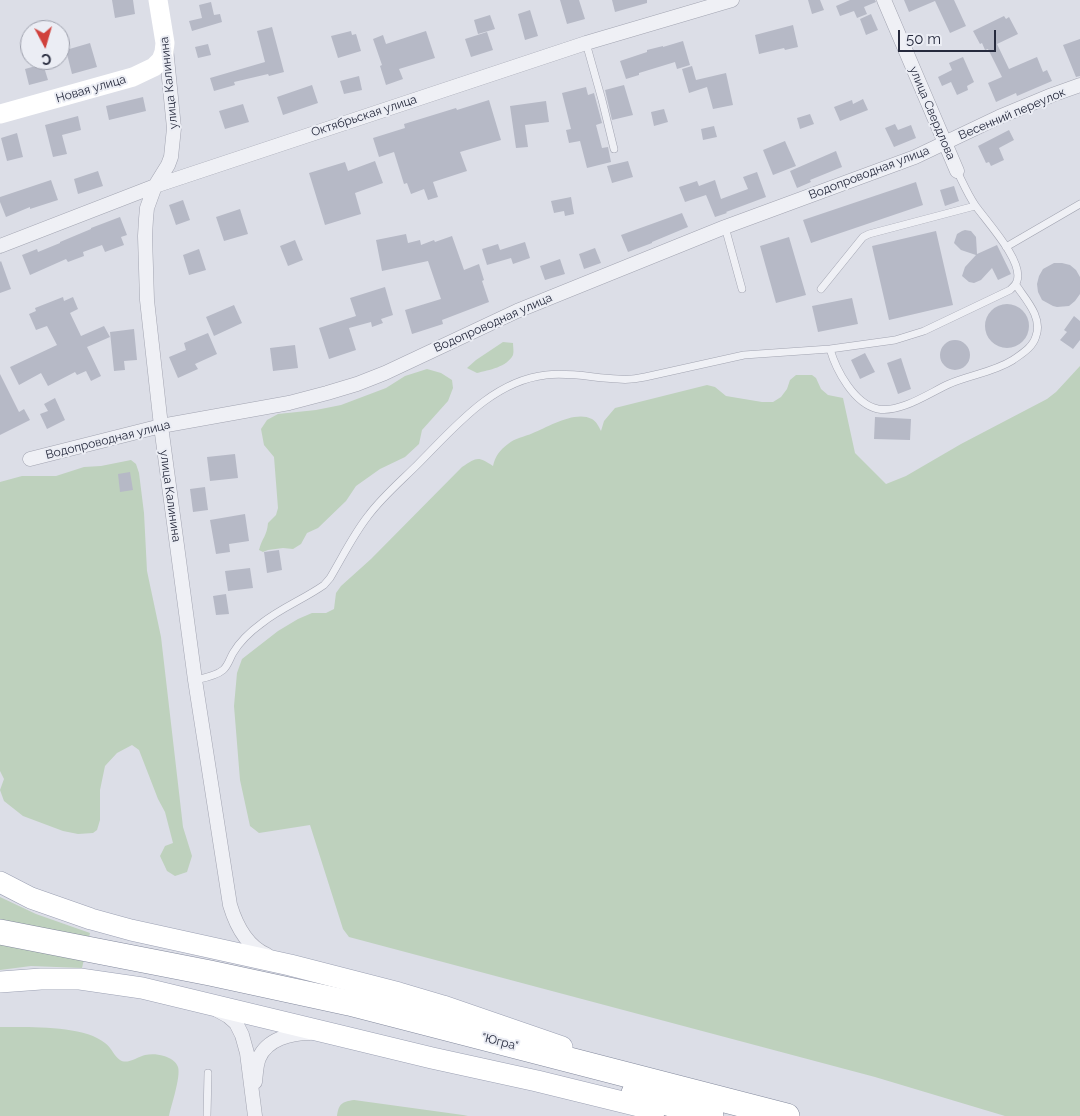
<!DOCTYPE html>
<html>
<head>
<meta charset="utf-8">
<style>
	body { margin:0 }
	#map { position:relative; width:1080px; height:1116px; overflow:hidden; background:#dcdee7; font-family:Raleway,sans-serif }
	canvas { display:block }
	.north { position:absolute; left:20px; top:20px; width:50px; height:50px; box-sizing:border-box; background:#ebedf4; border:1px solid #9c9fab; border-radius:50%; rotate:174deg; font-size:14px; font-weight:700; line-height:20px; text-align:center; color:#262a3d }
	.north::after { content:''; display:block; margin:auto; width:18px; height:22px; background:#d0413c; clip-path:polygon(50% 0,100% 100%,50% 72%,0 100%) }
	.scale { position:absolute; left:898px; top:30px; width:98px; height:22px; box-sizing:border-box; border:2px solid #262a3d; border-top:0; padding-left:6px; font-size:15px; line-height:18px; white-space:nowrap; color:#262a3d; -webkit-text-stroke:4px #ebedf4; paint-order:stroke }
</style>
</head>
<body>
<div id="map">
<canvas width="1080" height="1116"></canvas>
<div class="north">С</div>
<div class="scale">50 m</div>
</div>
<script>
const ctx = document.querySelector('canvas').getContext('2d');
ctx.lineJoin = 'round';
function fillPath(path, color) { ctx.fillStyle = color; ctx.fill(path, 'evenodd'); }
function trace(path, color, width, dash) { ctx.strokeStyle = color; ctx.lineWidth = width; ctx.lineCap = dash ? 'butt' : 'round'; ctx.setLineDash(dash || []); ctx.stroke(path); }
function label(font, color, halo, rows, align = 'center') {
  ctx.font = font + ' Raleway,sans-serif'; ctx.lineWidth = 4; ctx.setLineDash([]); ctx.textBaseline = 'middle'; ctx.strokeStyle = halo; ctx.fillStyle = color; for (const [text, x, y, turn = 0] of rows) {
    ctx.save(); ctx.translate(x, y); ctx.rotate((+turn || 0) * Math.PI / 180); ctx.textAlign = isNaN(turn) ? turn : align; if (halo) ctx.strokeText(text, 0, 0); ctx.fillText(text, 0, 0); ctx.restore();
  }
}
const green = new Path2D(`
	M503,342L513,343C513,347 514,351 513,355C507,367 489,370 477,373L467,368L476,360Z
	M1080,366V1116H1005L875,1077L349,937L343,929L310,825L259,833L250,826L240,780L234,706L237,673L242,659L278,631L298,619L312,613H326L334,609L336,593L341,586L371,559L462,467C477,457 478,456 493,466C495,456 500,450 508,444C515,438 524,437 533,433C548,427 575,410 592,419C596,421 599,427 601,431L604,421L615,408L707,385L715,387L726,396L762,402H773L781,397L787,389L790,380L796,375H812L816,378L821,389L828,395L843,398L855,453L886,484L906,476L961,444L1047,399L1056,392Z
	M427,369L441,373L452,380L453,388L448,401L422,430L419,444L405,457L380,469L356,486L346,501L318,528L307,533L301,544L293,549L283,548L268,550L263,552L259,550C262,538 267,536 268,523L276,515L278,508L274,457L264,445L261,429L267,420L278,414L316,410L341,405L386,388L405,376Z
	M131,460L136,464L139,473L144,513L147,571L161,637L183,827L192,856L187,872L175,876L167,871L160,856L165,846L173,843L165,812L158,799L139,750L132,745L117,753L105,766L100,790V820L97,830L93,833L78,834L63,831L23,816L4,801L0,790L4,779L0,771V482L22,476H56L84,467L101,466Z
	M0,897L36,914L90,933L82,968L31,966L0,970Z
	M0,1027C27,1027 84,1025 105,1043C111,1047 114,1056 120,1060C127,1065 137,1057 145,1055C151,1054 157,1054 164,1056C170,1058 176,1061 178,1067C181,1077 171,1106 169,1116H0Z
	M354,1100L463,1115L468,1116H337C339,1103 342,1102 354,1100Z`);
const building = new Path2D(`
	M112,0H133L135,14L115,18Z
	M560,0H579L585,19L567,24Z
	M612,0H647V3L615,12Z
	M808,0H820L824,10L812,14Z
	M850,0H875L876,2L864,7L867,14L857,18L854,11L840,16L836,6Z
	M904,0H954L966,26L950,33L935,1L909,12Z
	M211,2L214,15L220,14L222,22L192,31L189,21L202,18L199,5Z
	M530,10L538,36L525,40L518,14Z
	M871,14L878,30L866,35L860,19Z
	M490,15L495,29L478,34L474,20Z
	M1004,16L1006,19L1009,17L1018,34L997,44L1009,69L1037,57L1043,72L1047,70L1052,81L1017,96L1016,93L996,102L988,83L1002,77L988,49L985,50L982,43L980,44L973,31Z
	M793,25L798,47L785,50L784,48L759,54L755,35Z
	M272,27L284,72L269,76L268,74L234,82L235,85L214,91L210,78L265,62L257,31Z
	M351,31L352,35L356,34L361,51L338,58L331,36Z
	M426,31L435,58L399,69L403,79L386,85L380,66L382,65L373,39L383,35L386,44Z
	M487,32L493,50L471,57L465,39Z
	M1080,39V76L1076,77L1063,45Z
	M683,41L690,65L677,69L675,62L639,73V75L626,79L620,61L647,52V50L663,46V47Z
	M90,43L97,67L72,74L66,50Z
	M208,44L211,55L198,58L195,47Z
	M963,57L974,82L967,86L968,90L957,95L951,82L942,86L938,77L952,70L949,63Z
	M43,64L48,80L29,85L25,69Z
	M692,66L696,80L726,73L733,105L713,109L707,87L689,93L682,69Z
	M359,76L362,90L344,94L340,81Z
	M312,85L318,103L283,115L277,97Z
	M624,85L633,115L612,120L605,90Z
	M586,87L588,95L594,93L602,123L596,125L602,148L608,147L611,162L587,168L580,141L569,143L566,130L571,129L562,93Z
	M143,97L146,111L109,120L106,106Z
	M863,99L868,110L840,121L834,107L852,100L853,104Z
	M489,100L501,140L460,152L467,171L433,182L438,197L428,200L424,189L411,194L407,183L404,184L394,152L379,157L373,138L405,128L404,124L456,108L457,110Z
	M546,101L549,122L525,125L528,147L516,148L510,106Z
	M243,104L249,122L225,129L219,111Z
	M664,109L668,122L654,126L651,112Z
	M810,114L814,124L800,129L797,118Z
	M78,116L81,130L62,135L67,154L53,157L45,125Z
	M895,124L898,130L911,125L916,138L894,147L885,128Z
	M714,126L717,137L703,140L701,129Z
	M1009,130L1014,140L999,148L1004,160L991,166L989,162L986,163L978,146Z
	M17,133L23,157L7,161L1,138Z
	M785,141L796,166L773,175L763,150Z
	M836,151L842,167L810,180L811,182L797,188L790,171Z
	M375,161L383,183L355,193L361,214L325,225L309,173L345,162L348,171Z
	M628,161L633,177L612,183L607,166Z
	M98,171L103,186L78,194L74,179Z
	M757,172L766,197L726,212L727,213L715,217L706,195L685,202L679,187L697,181L699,186L715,180L721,199L748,189L743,177Z
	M51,180L58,200L30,209V207L6,217L0,202V197Z
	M916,182L923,205L811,243L803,220Z
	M954,186L959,201L945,206L940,190Z
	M571,197L574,214L565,216L564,211L554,213L551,201Z
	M183,200L190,220L176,225L169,205Z
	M240,209L248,234L224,241L216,217Z
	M682,213L688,227L652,242V243L628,252L621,235Z
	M120,217L127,235L121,237L124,245L105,252L102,245L83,252L84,256L68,262L66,259L30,275L22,255L37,249L38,252L60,243V242L91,229V228Z
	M965,230L971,231L976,237L977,254L997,245L1011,274L998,280L992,268L981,280L974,283L969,282L962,276L965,267L976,255L961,250L954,243L957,234L962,231Z
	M936,231L953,305L889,320L872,246Z
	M406,234L408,243L420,240L421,245L434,240L435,242L452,236L464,270L479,264L484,280L482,281L489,302L442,320L443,324L412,334L405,310L441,299L428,261L382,271L376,240Z
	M789,237L806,295L776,303L760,246Z
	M295,240L303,260L288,266L280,246Z
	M525,242L530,258L513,264L511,258L487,265L482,249L498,244L500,250Z
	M595,248L601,263L584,269L579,254Z
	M199,249L206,270L189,275L183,255Z
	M560,259L565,274L545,280L540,266Z
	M1,261L11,289L0,293V262Z
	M1054,263H1062L1070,265L1076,270L1080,277V294L1075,301L1069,306L1057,307L1053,306L1042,300L1038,292L1037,284L1039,276L1043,269Z
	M385,287L393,315L381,319L383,323L372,327L371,322L349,328L356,350L329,359L319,328L356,316L350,298Z
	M63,297L64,301L73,297L78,309L70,313L81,336L104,326L110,337L87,347L101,376L91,381L86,371L77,375L75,372L48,386L41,373L19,385L10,367L57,345L47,326L36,330L29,314L36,311L35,308Z
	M852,298L858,324L818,332L812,306Z
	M985 326a22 22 0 1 1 44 0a22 22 0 1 1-44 0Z
	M234,305L242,323L214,336L206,317Z
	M1074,316L1080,321V340L1073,349L1060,340L1067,332L1064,330Z
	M134,329L137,360L124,361L125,370L114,371L110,332Z
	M208,333L217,354L195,364L198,369L178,378L169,357L186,350L184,343Z
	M940 355a15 15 0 1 1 30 0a15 15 0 1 1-30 0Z
	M295,345L298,368L273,371L270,348Z
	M865,353L875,372L860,379L851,360Z
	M901,358L911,389L898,394L887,363Z
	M0,374L19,412L24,409L30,420L0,435Z
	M55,398L65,420L47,429L40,414L48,411L44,404Z
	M875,417L911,419L910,440L874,439Z
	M235,454L238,478L210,481L207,457Z
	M130,472L133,490L120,492L118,474Z
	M205,487L208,510L193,512L190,489Z
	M245,514L249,541L229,544L230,552L216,554L210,520Z
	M279,550L282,570L267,573L264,552Z
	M250,568L253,588L228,591L225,571Z
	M226,594L229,614L216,615L213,596Z`);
const lane = new Path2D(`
	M586,43L602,100L614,149
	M725,227L742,289
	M1006,247L1080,204
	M821,289L863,237L869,234L975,206
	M830,349C836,370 854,404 878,409C901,413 929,393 949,384C970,375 994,372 1013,360C1023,353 1033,347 1036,336C1043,317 1025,299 1016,285
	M195,680C204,678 216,676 223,670C228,666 230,658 233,653C240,641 251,631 262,623C281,608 304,599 324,585L330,578C342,558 353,535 368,516C382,497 401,481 418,464C454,428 492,381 546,375C570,372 594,378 618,379C627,380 636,379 645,377L744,355L830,349L895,340L924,331L1010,290C1013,287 1016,285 1017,281C1024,261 986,221 975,205C968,195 963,183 957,171
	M207,1116L208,1073`);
const street = new Path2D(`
	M884,0L957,171
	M166,48L174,128L171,157L168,165L155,186L147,208L146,219L145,236L147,300L161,426L195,680L230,905C236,925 246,946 267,955
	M0,246L155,186L586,43L732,0
	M30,459L161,426L289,403L327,393L357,384L385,373L517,311L725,227L915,157L999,117L1052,95L1080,85
	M217,1010L228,1016L236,1023L242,1035L247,1053L255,1116
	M255,1082C256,1074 256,1065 259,1058C267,1039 291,1033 310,1033`);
const secondary = new Path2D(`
	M0,114L133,77L154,67L161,60L164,52L165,43L158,0`);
const primary = new Path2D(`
	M0,882L31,898L91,919L131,930L290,965L399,993L443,1006L562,1047
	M0,982L41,979H80L142,988L337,1035L432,1058L537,1081L655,1110`);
const highway = new Path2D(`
	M0,932L210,973L349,1003L787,1116
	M634,1093L711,1116`);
const streetNames = [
	["улица Калинина",169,83,-96],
	["Новая улица",91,89,-16],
	["улица Свердлова",932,113,67],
	["Весенний переулок",1012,114,-23],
	["Октябрьская улица",364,116,-18],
	["Водопроводная улица",869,173,-21],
	["Водопроводная улица",493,323,-24],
	["Водопроводная улица",108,440,-14],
	["улица Калинина",170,496,82],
	["\"Югра\"",500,1042,14]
];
fillPath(green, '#bed1bd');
fillPath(building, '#b6b9c6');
trace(lane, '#a2a4b1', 8);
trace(street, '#a2a4b1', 15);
trace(primary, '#9ba0b3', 22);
trace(highway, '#83899d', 26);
trace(lane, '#eff0f5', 7);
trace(street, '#eff0f5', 14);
trace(secondary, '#fff', 19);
trace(primary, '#fff', 21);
trace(highway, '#fff', 25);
label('12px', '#262a3d', '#ebedf4', streetNames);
</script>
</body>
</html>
